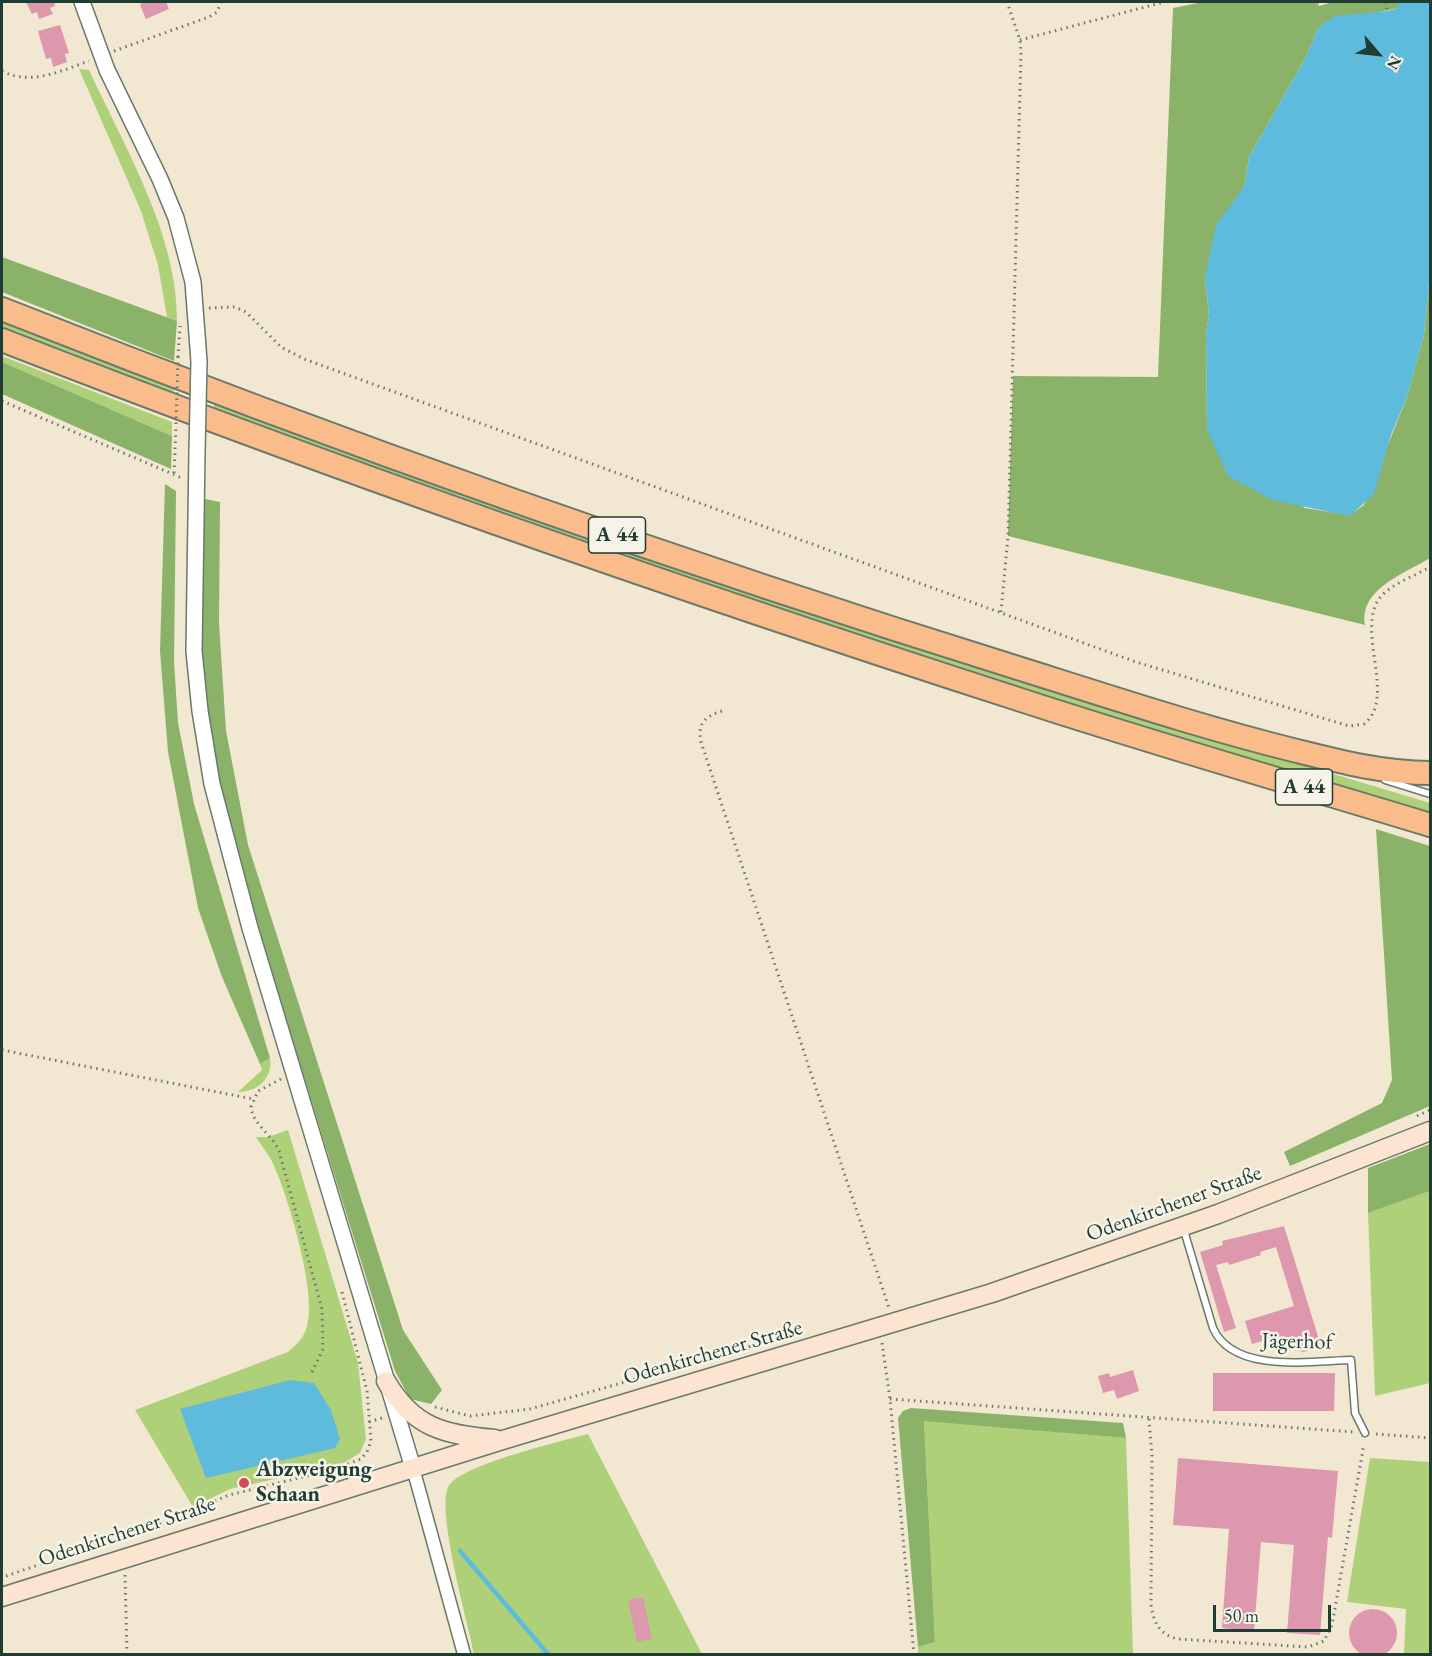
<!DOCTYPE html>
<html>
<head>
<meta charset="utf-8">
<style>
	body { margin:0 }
	#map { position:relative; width:1432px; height:1656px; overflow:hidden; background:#f2e8d1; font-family:"EB Garamond",serif }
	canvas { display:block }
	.frame { position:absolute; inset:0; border:3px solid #1f3d34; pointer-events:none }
	.north { position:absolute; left:1348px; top:24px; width:60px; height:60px; -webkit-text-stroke:4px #f7f3e8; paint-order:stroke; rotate:118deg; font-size:16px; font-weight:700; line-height:24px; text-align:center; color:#1f3d34 }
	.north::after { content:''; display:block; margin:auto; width:21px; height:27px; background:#1f3d34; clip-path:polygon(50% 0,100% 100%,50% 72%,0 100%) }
	.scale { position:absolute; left:1213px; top:1605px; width:118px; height:27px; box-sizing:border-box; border:3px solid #1f3d34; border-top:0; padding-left:8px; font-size:18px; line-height:21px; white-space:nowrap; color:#1f3d34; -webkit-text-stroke:4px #f7f3e8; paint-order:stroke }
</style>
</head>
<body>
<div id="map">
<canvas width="1432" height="1656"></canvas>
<div class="frame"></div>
<div class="north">N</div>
<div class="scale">50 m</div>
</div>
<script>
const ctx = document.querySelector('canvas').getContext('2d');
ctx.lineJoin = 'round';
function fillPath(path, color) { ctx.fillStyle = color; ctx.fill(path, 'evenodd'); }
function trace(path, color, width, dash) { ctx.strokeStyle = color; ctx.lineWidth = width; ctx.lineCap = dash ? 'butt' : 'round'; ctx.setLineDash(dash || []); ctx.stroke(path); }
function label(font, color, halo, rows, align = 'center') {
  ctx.font = font + ' "EB Garamond",serif'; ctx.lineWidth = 5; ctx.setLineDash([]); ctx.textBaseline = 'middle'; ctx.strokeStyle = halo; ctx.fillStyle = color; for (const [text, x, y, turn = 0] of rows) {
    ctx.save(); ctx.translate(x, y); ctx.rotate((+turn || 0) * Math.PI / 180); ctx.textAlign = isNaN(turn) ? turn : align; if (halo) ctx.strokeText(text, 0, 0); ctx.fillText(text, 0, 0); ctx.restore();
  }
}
const green = new Path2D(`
	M79,69L89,70C124,146 178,235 177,321L167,317L158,265L141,211Z
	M2,320L174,386V396L2,329Z
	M2,356L172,422V436L2,362Z
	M214,400L1157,721L1430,803V813L1155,732L736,597L214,411Z
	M270,1058C273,1078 258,1092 238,1092L262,1070L260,1064Z
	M288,1130L358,1363L366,1439L360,1453L342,1464L230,1489L193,1507L135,1410L288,1352C297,1344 304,1338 307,1326C317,1294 289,1200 275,1168C271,1157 262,1147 256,1137H268Z
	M1430,1191V1383L1375,1396L1368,1213Z
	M924,1420L1126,1438L1133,1654H1139H918V1647L935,1642Z
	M588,1434L702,1654H474C469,1626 433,1502 450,1484C469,1463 558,1442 588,1434Z
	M1370,1458L1430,1462V1654H1404L1406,1609L1347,1602Z`);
const forest = new Path2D(`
	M1203,2H1318L1319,6L1333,2H1407L1400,8L1362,15L1334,17L1318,28L1306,57L1249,157L1245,185L1235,200L1205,277L1209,316L1206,333L1207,430L1305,508L1350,515L1364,505L1407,397L1424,335L1430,272V558C1404,574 1359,589 1365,625L1008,536L1013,376L1158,377L1173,8Z
	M2,257L177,321L174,361L2,292Z
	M2,362L172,436L171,469L2,394Z
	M165,484L176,491L174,662L178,723L194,804L270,1058L260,1064L222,977L198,908L168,752L160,651Z
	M205,499L220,502L219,623L226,731L248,845L403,1330L442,1390L431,1404L410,1399L395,1371L244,883C225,804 202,717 200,636C199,591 204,545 205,499Z
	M1376,829L1430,846V1106L1290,1166L1284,1152L1382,1103L1392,1080Z
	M1430,1144V1191L1368,1213V1168Z
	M911,1408L1123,1423L1126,1438L924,1421L935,1642L918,1647L898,1418L903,1411Z`);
const water = new Path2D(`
	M1407,2H1430V272L1424,335L1407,397L1391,435L1374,494L1350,516L1272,500L1228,476L1207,430L1206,333L1209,316L1205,277L1216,225L1245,185L1249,157L1306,57L1318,28L1334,16L1387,11L1400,8Z
	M290,1380L314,1383L331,1410L340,1439L335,1448L206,1478L180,1409Z`);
const stream = new Path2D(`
	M1400,8L1401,2
	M460,1551L548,1654`);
const building = new Path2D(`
	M26,2H54L55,6L50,8L53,14L39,19L37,12L32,14Z
	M143,2H166L169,9L146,19L140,5Z
	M60,25L69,53L65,54L67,62L53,67L51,58L46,59L38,31Z
	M1284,1226L1321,1346L1304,1352L1278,1347L1276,1337L1252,1344L1245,1321L1294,1306L1276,1247L1260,1252L1261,1255L1229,1265L1228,1262L1216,1265L1236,1328L1224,1332L1200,1252L1223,1245L1222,1241Z
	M1133,1370L1139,1391L1117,1399L1114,1390L1103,1393L1098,1376L1109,1373L1110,1377Z
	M1213,1373H1335L1334,1411H1213Z
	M1178,1458L1338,1471L1332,1538L1328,1537L1320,1635L1287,1633L1294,1545L1261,1542L1254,1631L1222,1628L1229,1529L1173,1525Z
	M643,1597L652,1639L637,1642L628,1600Z
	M1349 1633a24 24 0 1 1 48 0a24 24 0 1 1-48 0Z`);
const path = new Path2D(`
	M1386,2L1387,11
	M1020,40L1164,2
	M114,51L209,17L217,12L221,2
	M2,71C31,86 60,71 89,61
	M209,308L235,307L246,312L281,347L304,359L1136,662L1349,726L1364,724C1397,698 1356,632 1379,599C1390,584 1415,576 1430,567
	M178,357L180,326
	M2,401L182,478
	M174,473L176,426
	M1001,612L1008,536L1021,53L1020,40L1007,2
	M722,711C705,716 697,724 701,742L889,1308
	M2,1050L253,1099
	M281,1079L258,1091L251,1107C253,1125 272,1134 279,1151L322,1309L323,1349L311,1374
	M1417,1116L1430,1110
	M882,1343L890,1399L914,1654
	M890,1399L1354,1432
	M435,1407L470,1416L530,1409L780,1338
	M1149,1419L1152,1456L1151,1604C1153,1621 1159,1635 1178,1639L1308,1647L1324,1641L1332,1625L1364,1444
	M369,1422L382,1418
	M1376,1434L1430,1438
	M125,1575L127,1654
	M6,1576L176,1518L229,1495L335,1469L361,1459L367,1452L371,1441L367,1391L342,1292`);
const service = new Path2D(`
	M1385,780L1430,794
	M1183,1227L1213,1328C1233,1374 1311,1361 1351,1360L1355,1413L1365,1433`);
const minor = new Path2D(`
	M413,1468L464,1654`);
const tertiary = new Path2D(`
	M82,2L107,70L160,179L176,218L193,282L199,361
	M197,451L194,651L200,711L212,784L250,928L413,1468`);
const secondary = new Path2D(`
	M386,1381C413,1428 445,1435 495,1439
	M2,1597L506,1439L992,1293L1218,1214L1430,1131`);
const motorway = new Path2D(`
	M2,309C336,441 677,562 1021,669C1113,698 1204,728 1297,751C1341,762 1384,773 1430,773
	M2,340C338,471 680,590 1024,701C1159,745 1295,784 1430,825`);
const pathBridge = new Path2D(`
	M176,424L178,357`);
const tertiaryBridge = new Path2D(`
	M197,451L199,361`);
const markers = [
	[244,1483,6,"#d1495b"]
];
const shields = [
	[617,535,57],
	[1304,787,57]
];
const shieldNames = [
	["A 44",617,535],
	["A 44",1304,787]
];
const streetNames = [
	["Odenkirchener Straße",1174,1204,-20],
	["Jägerhof",1297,1342,1],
	["Odenkirchener Straße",713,1353,-16],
	["Odenkirchener Straße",127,1532,-18]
];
const poiNames = [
	["Abzweigung",256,1470],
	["Schaan",256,1495]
];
fillPath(green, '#aed079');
fillPath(forest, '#8ab269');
fillPath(water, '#5ebbdc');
trace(stream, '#5ebbdc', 4.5);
fillPath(building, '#dd98ae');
trace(service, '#69796b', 9);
trace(minor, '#69796b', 15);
trace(tertiary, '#69796b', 18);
trace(secondary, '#69796b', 21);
trace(motorway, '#69796b', 26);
trace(path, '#69796b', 3, [1.5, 4.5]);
trace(service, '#fff', 6);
trace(minor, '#fff', 12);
trace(tertiary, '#fff', 15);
trace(secondary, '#fde4d1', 18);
trace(motorway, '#fabc8b', 22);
trace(tertiaryBridge, '#69796b', 18, []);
trace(pathBridge, '#69796b', 3, [1.5, 4.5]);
trace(tertiaryBridge, '#fff', 15);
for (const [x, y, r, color] of markers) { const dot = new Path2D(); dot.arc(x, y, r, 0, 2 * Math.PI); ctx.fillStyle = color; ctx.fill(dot); trace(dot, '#f7f3e8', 2); }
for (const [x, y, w] of shields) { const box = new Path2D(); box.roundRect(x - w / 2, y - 18, w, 36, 4.5); ctx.fillStyle = '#f7f3e8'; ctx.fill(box); trace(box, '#1f3d34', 1.5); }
label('bold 21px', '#1f3d34', null, shieldNames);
label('22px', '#1f3d34', '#f7f3e8', streetNames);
label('bold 22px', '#1f3d34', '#f7f3e8', poiNames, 'left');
</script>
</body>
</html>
